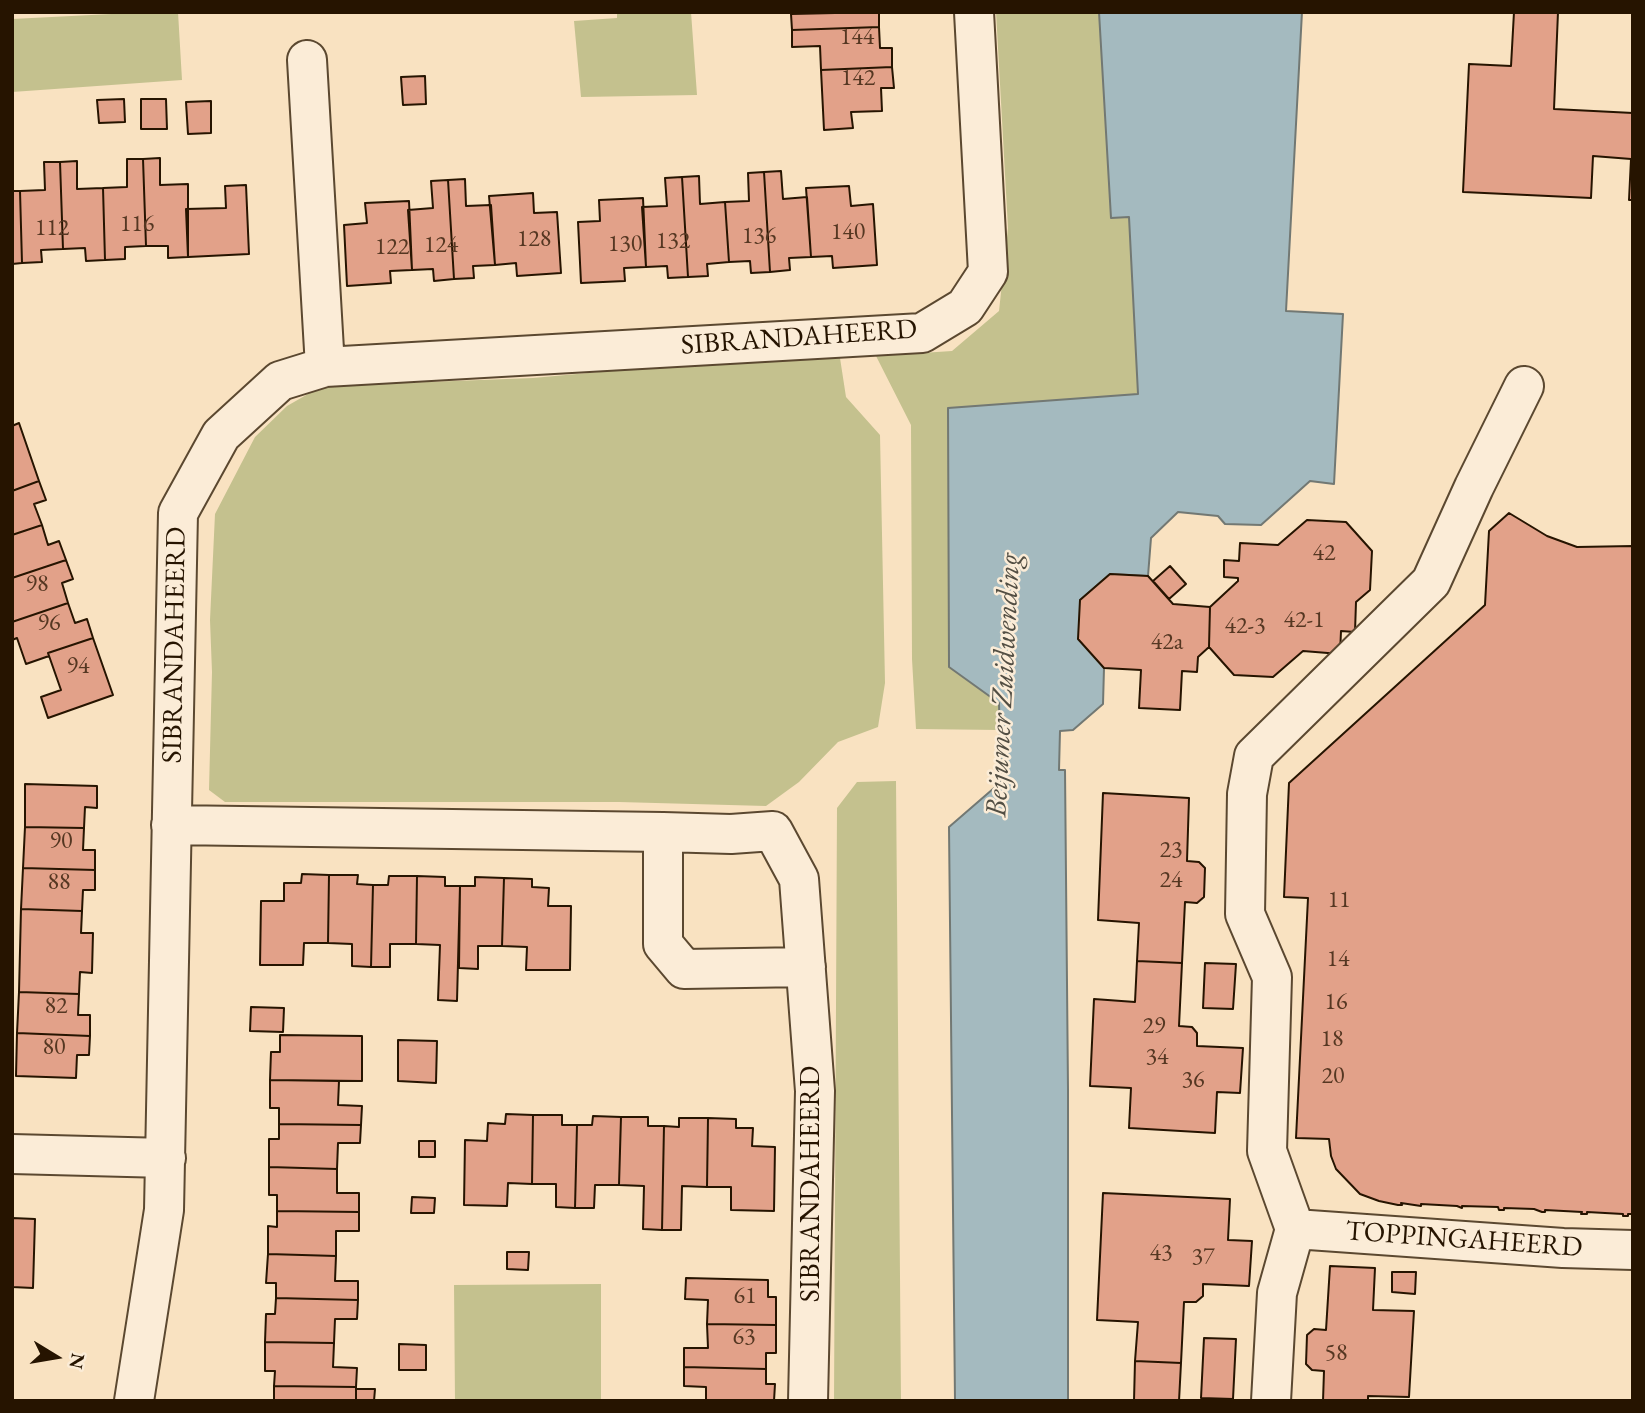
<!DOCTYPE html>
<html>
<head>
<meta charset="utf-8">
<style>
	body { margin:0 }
	#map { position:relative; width:1645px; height:1413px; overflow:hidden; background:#f9e2c1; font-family:"EB Garamond",serif }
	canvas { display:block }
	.frame { position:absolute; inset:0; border:14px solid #261400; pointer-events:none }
	.north { position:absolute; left:21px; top:1322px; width:70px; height:70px; -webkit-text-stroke:5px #fbecd7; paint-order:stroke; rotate:101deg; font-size:19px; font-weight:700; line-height:28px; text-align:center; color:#261400 }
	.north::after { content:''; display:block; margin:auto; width:24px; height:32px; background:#261400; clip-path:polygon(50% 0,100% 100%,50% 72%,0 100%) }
</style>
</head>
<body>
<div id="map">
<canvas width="1645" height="1413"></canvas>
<div class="frame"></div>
<div class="north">N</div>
</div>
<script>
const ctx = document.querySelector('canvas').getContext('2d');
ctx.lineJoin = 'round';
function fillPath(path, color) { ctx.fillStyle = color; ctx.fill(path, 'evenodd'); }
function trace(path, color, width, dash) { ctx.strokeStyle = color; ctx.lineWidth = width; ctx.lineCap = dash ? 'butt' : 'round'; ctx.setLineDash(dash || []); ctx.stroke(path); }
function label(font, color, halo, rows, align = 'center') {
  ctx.font = font + ' "EB Garamond",serif'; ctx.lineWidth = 5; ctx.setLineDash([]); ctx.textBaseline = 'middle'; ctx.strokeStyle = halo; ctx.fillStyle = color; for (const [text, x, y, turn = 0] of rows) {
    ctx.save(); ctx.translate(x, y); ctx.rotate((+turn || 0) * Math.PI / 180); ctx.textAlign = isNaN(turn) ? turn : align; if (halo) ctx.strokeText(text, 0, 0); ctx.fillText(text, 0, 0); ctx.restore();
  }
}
const green = new Path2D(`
	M151,12H178L182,80L12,92V19Z
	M617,12H691L697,95L581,97L574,21L617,18Z
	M996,12H1099L1111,217H1129L1139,394L948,408L999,703V730L916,729L912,659L911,425L876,356L952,351L999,311L1008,228Z
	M840,358L846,397L880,435L885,683L878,727L838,742L799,782L766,806L619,802H225L209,790L212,672L210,620L215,514L255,437L287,406L322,386L533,378L621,370Z
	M896,781L901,1401H834L837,808L857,782Z
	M601,1284V1401H455L454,1285Z`);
const water = new Path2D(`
	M1099,12H1302L1286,311L1343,314L1334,484L1310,481L1261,525L1225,524L1218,516L1178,512L1151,538L1148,576L1110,574L1080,600L1104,668L1103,704L1073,730L1060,731L1059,770H1065L1068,1090V1401H955L949,827L1001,782L999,703L949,667L948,408L1138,394L1129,217L1111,218Z`);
const building = new Path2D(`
	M879,12V27L792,30L791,14Z
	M1514,12H1558L1554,109L1633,113V200H1629L1631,159L1593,156L1591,198L1463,192L1469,64L1511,66Z
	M879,27L880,48H892V67L821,70L820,46L792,47V30Z
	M892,67L894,88H881L882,111L851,112L853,128L824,130L821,70Z
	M425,76L426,104L403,105L401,77Z
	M124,99L125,122L99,123L97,100Z
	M141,99H166L167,129H141Z
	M211,101V133L188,134L186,102Z
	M160,158V185L188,184V257L168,258V246H146L143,159Z
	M127,159H143L146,246L125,247V259L105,260L103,188L127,187Z
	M77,161V189L103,188L105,260L86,261L85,248L63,249L60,162Z
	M44,162H60L63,249L41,250L42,262L22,263L20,191L45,190Z
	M781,171L783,199L807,197L811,257L789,258L790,270L770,272L764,172Z
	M764,172L770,272L751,273L750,261L729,262L725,202L749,201L748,173Z
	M699,176L700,204L725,202L729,262L707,264L708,276L688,277L682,177Z
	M682,177L688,277L668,278L667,266L646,267L642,207L667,206L665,178Z
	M465,179L466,206L491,205L495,265L473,266L474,278L454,279L448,180Z
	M448,180L454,279L434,281L433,269L412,270L408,210L433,208L431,181Z
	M246,185L249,254L188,257L186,209L226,208L225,186Z
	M849,186L851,206L873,204L877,265L833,268L832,256L811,257L806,188Z
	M12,191H20L22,263L12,264Z
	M533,193L534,213L557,212L561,273L517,276L516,263L495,265L489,196Z
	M643,198L646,267L624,268L625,281L581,283L578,222L600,221L599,200Z
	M409,201L412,270L390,271L391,283L347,286L344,225L367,223L365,203Z
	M19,423L39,481L12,491V426Z
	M39,481L46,500L34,504L42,525L12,535V491Z
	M1509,513L1547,536L1577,547L1633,546V1214H1628V1216H1623V1214L1587,1212V1214H1581L1582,1212L1545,1210V1212H1542L1534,1209L1504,1208V1210H1499L1498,1207L1462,1206V1208L1457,1206L1421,1204V1206L1401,1203L1402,1205H1398L1379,1201L1360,1194L1336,1169L1331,1156L1329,1139L1296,1138L1308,898L1284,897L1289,783L1485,605L1489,531Z
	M1307,520L1346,522L1372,551L1370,590L1356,602L1355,632L1341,631L1340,654L1303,651L1273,677L1234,675L1209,647L1210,607L1238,581V578L1224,577V560L1239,561L1240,543L1278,545Z
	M42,525L48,545L59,541L66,560L12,578V535Z
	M66,560L73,579L62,583L68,603L12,622V578Z
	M1170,566L1186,584L1169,599L1153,581Z
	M1110,574L1148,576L1173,604L1210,607L1209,647L1198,657L1197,672L1182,671L1180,710L1139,708L1141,670L1104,668L1078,639L1080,600Z
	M68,603L75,623L87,619L93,638L48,653L49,656L26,664L17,638L12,640V622Z
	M93,638L113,695L48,718L41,697L61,690L48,653Z
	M25,784L97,786V808L85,807L84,828L25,827Z
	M1103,793L1189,798L1187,861L1199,862L1205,868L1204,897L1197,903L1185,902L1182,963L1137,961L1139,923L1098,920Z
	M25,827L84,828L83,850H95V870L23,868Z
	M23,868L95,870V890H83L82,911L21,909Z
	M302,874L329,875L328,943H304L303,965H260L261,901H284V883H301Z
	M329,875H358L357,884L373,885L371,967L352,966V944L328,943Z
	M389,876H417L416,944H390V967H371L373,885H388Z
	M417,876L445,877V886H460L457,1001L438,1000L440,945L416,944Z
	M475,877L504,878L502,946H478V969L459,968L460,886H475Z
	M504,878L532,879V887L549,888L548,906H571L570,970H526L527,947L502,946Z
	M21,909L82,911L81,933H93L92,973L80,972L79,994L19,992Z
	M1137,961L1182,963L1179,1026L1192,1027L1197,1033V1046L1243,1048L1240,1093L1217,1092L1215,1133L1129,1128L1131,1088L1090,1086L1094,999L1135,1002Z
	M1205,963L1236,964L1233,1009L1203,1008Z
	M19,992L79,994L78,1015H90V1036L17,1033Z
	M251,1007L284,1008L283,1032L250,1031Z
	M17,1033L90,1036L89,1055H77L76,1078L16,1076Z
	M280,1035L362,1036V1081L270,1080L271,1052H280Z
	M398,1040L437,1041L436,1083L398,1081Z
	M270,1080L339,1081L338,1105L362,1106L361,1125L279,1124V1108H270Z
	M506,1114L533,1115L532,1184L508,1183L507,1206L464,1205L465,1140L487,1141L488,1123L505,1124Z
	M533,1115H562V1125H577L575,1208L556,1207V1184H532Z
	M593,1116L621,1117L619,1185H595L594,1208H575L577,1125H592Z
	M621,1117H648V1126H664L662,1230L643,1229L644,1186L619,1185Z
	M679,1118H708L707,1187L682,1186L681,1230H662L664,1126L679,1127Z
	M708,1118L736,1119V1128H753L752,1146L775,1147L774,1211L731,1210V1187H707Z
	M279,1124L361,1125L360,1143H338L337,1169L269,1167V1139H279Z
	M419,1141H435V1157H419Z
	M269,1167L337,1169V1193H359V1212L277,1211V1195H269Z
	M1103,1193L1230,1199L1228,1240L1252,1241L1249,1286L1203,1284V1296L1196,1302H1184L1181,1363L1135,1361L1138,1322L1097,1320Z
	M412,1197L435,1198L434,1213H411Z
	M277,1211L359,1212V1231H336V1256L268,1254V1226L277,1227Z
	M12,1218L35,1219L33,1288L12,1287Z
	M507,1252H529L528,1270L507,1269Z
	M268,1254L336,1256L335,1281H358V1300L276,1298V1283H266Z
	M1330,1266L1375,1268L1373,1310L1414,1311L1409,1397L1368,1396V1401H1323L1324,1371L1312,1370L1306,1364L1307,1335L1314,1329L1326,1330Z
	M1392,1272H1416L1415,1294L1392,1292Z
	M686,1278L768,1280V1297H776V1325L707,1324L708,1300L685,1299Z
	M276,1298L358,1300L357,1319H335L334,1343L265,1342L266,1314H275Z
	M707,1324L776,1325V1353H766V1369L684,1367V1348H708Z
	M1204,1338L1236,1339L1233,1399L1201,1398Z
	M265,1342L334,1343L333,1367L357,1368L356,1387L274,1386L275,1371H265Z
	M399,1344L426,1345V1370H399Z
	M1135,1361L1181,1363L1179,1401H1134Z
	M684,1367L766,1369V1384H775L774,1401H706V1387L684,1386Z
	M274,1386L356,1387V1401H274Z
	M356,1389H375L374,1401H356Z`);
const minor = new Path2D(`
	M307,60L325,367
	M171,825L663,832
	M806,967L684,969L663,944V832L731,834L773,831L799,879L815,1091L808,1401
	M12,1154L166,1158
	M1295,1229L1563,1248L1633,1250
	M134,1401L164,1210L178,513L221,435L280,381L325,367L922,333L965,307L988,272L974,12
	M1271,1401L1277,1293L1295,1229L1267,1151L1272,977L1245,914L1247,794L1254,756L1431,582L1474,487L1524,386`);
const numberNames = [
	["144",857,37],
	["142",858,78],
	["116",137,224],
	["112",52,228],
	["140",848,232],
	["136",759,236],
	["128",534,239],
	["132",673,241],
	["130",625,244],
	["124",441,245],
	["122",392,247],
	["42",1324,553],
	["98",37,584],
	["42-1",1304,620],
	["96",49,623],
	["42-3",1245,626],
	["42a",1167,642],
	["94",78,666],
	["90",61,841],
	["23",1171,850],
	["24",1171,880],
	["88",59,882],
	["11",1339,900],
	["14",1338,959],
	["16",1336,1002],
	["82",56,1006],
	["29",1154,1026],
	["18",1332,1039],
	["80",54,1047],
	["34",1157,1057],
	["20",1333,1076],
	["36",1193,1080],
	["43",1161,1253],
	["37",1203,1257],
	["61",745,1296],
	["63",744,1337],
	["58",1336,1353]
];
const streetNames = [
	["SIBRANDAHEERD",799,338,-4],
	["SIBRANDAHEERD",175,645,-89],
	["SIBRANDAHEERD",811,1184,-90],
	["TOPPINGAHEERD",1464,1240,4]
];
const waterNames = [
	["Beijumer Zuidwending",1004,685,-87]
];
fillPath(green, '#c4c18e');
fillPath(water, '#a4babf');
trace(water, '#727873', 2);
fillPath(building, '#e2a189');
trace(building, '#261400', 2);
trace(minor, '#5b4830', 42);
trace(minor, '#fbecd7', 38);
label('24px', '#553722', null, numberNames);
label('28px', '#261400', '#fbecd7', streetNames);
label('italic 30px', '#524e43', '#fbecd7', waterNames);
</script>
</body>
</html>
